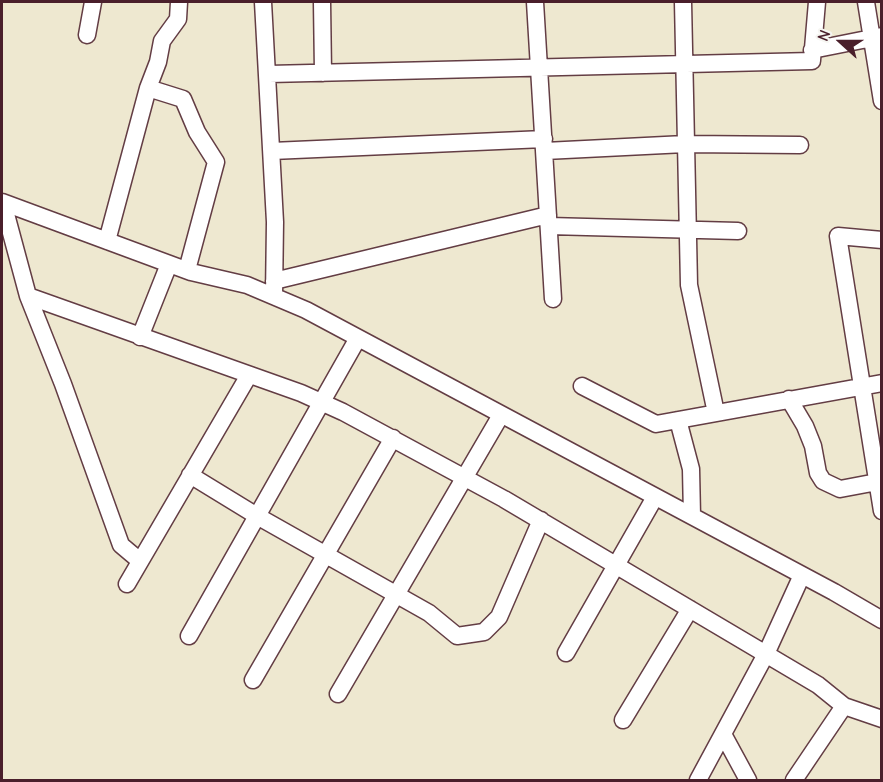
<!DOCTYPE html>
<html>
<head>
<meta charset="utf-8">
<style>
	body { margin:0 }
	#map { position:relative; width:883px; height:782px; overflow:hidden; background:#eee8d0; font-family:"Comic Neue",sans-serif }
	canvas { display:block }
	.frame { position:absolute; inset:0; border:3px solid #4a1f2b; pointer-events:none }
	.north { position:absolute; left:811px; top:12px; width:60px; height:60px; -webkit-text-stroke:4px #f6f6f2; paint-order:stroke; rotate:291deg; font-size:16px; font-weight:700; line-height:24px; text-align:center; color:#4a1f2b }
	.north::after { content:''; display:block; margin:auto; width:21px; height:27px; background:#4a1f2b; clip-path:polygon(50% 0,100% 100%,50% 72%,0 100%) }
</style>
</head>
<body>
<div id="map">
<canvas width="883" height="782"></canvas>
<div class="frame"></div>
<div class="north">N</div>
</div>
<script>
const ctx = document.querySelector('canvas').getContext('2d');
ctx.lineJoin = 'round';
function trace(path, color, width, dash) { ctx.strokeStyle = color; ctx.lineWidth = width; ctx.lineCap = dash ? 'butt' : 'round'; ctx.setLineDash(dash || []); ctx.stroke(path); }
const minor = new Path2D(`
	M263,2L275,222L274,296
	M322,2L323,73
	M535,2L553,299
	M683,2L689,285L716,413
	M866,2L882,101
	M87,35L93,2
	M812,50L882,36
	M812,60L817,2
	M269,74L812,61
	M148,88L183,99L197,132L216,162L187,270
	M272,151L544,139
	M545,151L685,144L800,145
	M2,202L191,272L247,285L306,310L834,592L882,620
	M3,203L28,296L63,384L121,545L140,561
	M549,226L738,231
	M882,240L838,236L882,511
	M107,241L148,88L158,62L162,41L178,19L179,2
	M274,281L548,215
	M28,296L301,393L343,412L504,499L818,685L844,706L882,719
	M140,337L169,264
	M582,386L656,424L882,383
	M789,399L805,426L813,446L818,473L823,481L840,489L882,481
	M678,420L691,469L692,516
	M190,475L257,516L429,613L457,636L484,632L499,617L541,520
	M127,584L249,375
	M189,636L358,338
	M566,653L655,497
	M253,680L393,438
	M338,694L501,415
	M623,720L690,609
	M723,734L748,780
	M698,780L766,654L802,575
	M794,780L844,706`);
trace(minor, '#633d44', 19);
trace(minor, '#fff', 16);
</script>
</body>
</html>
